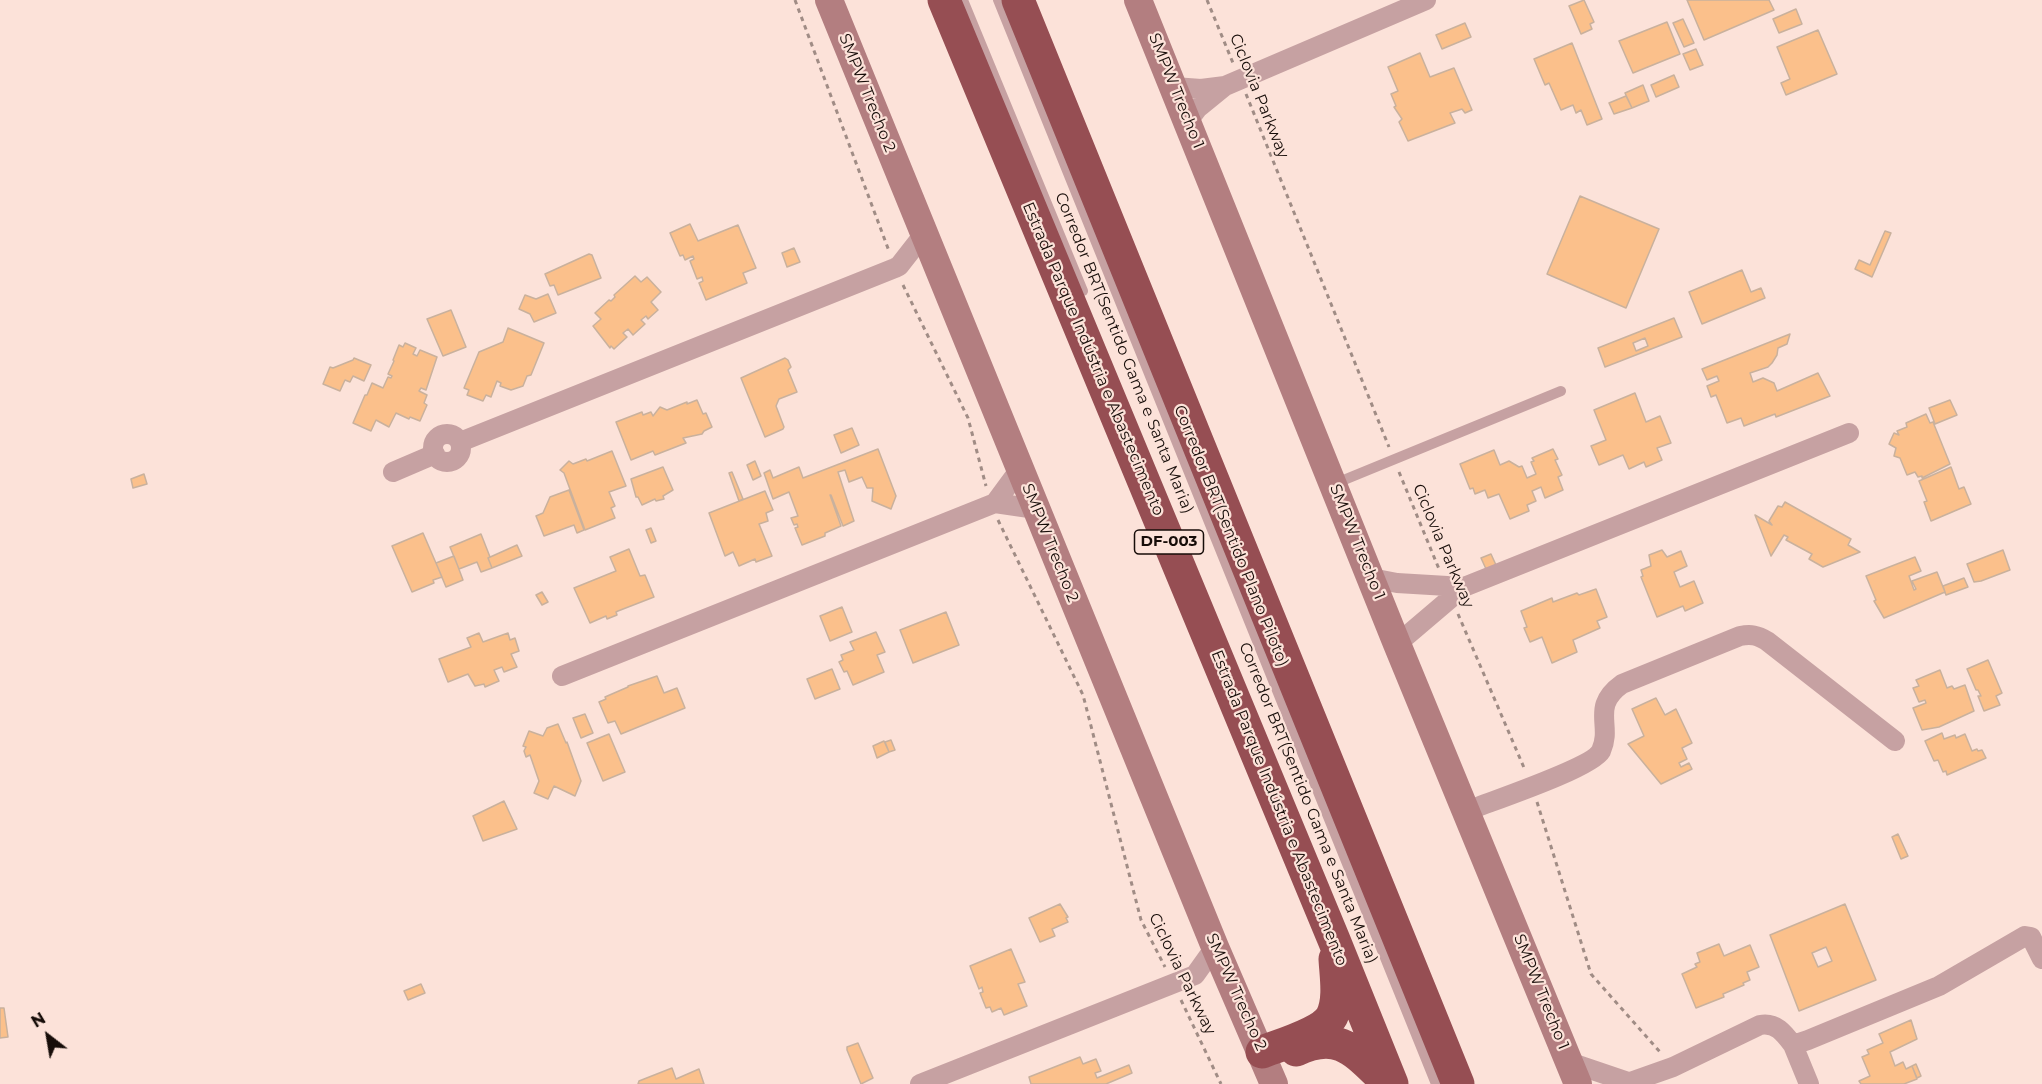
<!DOCTYPE html>
<html>
<head>
<meta charset="utf-8">
<style>
	body { margin:0 }
	#map { position:relative; width:2042px; height:1084px; overflow:hidden; background:#fce2d9; font-family:Montserrat,sans-serif }
	canvas { display:block }
	.north { position:absolute; left:18px; top:1006px; width:60px; height:60px; -webkit-text-stroke:4px #fce2d9; paint-order:stroke; rotate:329deg; font-size:16px; font-weight:700; line-height:24px; text-align:center; color:#170d09 }
	.north::after { content:''; display:block; margin:auto; width:21px; height:27px; background:#170d09; clip-path:polygon(50% 0,100% 100%,50% 72%,0 100%) }
</style>
</head>
<body>
<div id="map">
<canvas width="2042" height="1084"></canvas>
<div class="north">N</div>
</div>
<script>
const ctx = document.querySelector('canvas').getContext('2d');
ctx.lineJoin = 'round';
function fillPath(path, color) { ctx.fillStyle = color; ctx.fill(path, 'evenodd'); }
function trace(path, color, width, dash) { ctx.strokeStyle = color; ctx.lineWidth = width; ctx.lineCap = dash ? 'butt' : 'round'; ctx.setLineDash(dash || []); ctx.stroke(path); }
function label(font, color, halo, rows, align = 'center') {
  ctx.font = font + ' Montserrat,sans-serif'; ctx.lineWidth = 4.5; ctx.setLineDash([]); ctx.textBaseline = 'middle'; ctx.strokeStyle = halo; ctx.fillStyle = color; for (const [text, x, y, turn = 0] of rows) {
    ctx.save(); ctx.translate(x, y); ctx.rotate((+turn || 0) * Math.PI / 180); ctx.textAlign = isNaN(turn) ? turn : align; if (halo) ctx.strokeText(text, 0, 0); ctx.fillText(text, 0, 0); ctx.restore();
  }
}
const building = new Path2D(`
	M1584,0L1594,22L1590,24L1592,29L1581,34L1569,6Z
	M1687,0H1769L1774,10L1704,40Z
	M1796,9L1802,24L1779,33L1773,19Z
	M1683,19L1694,43L1684,47L1673,23Z
	M1667,22L1680,54L1633,73L1619,41Z
	M1465,23L1471,37L1442,49L1436,35Z
	M1818,30L1837,74L1786,95L1781,83L1790,79L1777,47Z
	M1572,43L1602,119L1587,125L1581,110L1576,113L1573,105L1561,110L1549,83L1545,85L1534,59Z
	M1696,49L1703,65L1690,70L1683,54Z
	M1420,53L1430,77L1454,68L1472,110L1465,113L1462,109L1450,113L1455,123L1408,141L1399,122L1402,119L1394,107L1396,106L1391,94L1398,91L1388,67Z
	M1674,75L1679,87L1656,97L1651,85Z
	M1643,85L1649,101L1632,108L1625,93Z
	M1626,96L1632,108L1614,114L1609,103Z
	M1580,196L1659,229L1626,308L1547,274Z
	M690,224L698,241L738,225L756,268L743,273L747,283L706,300L699,283L703,281L702,277L697,279L690,261L694,259L693,256L685,260L683,255L680,256L670,233Z
	M1885,231L1891,233L1872,277L1855,269L1859,260L1870,265Z
	M794,248L800,262L787,267L782,253Z
	M589,254L592,255L601,278L558,295L554,285L550,286L545,274Z
	M1742,270L1751,292L1761,288L1765,298L1702,324L1689,292Z
	M635,276L641,282L647,277L661,292L651,302L658,310L648,319L646,316L641,320L645,324L633,335L628,329L623,333L627,337L614,349L611,346L610,348L593,326L601,319L595,313L609,300L611,301L615,297L614,295Z
	M548,294L556,313L534,322L530,314L519,309L525,295L536,299Z
	M451,310L466,347L443,356L427,319Z
	M1674,318L1682,337L1605,367L1598,348ZM1645,338L1648,346L1636,351L1633,343Z
	M508,328L544,343L531,375L527,376L523,386L511,390L500,386L501,383L497,381L491,397L486,395L483,401L467,395L469,390L464,388L479,352L503,342Z
	M1790,334L1787,344L1778,348L1777,355L1772,363L1768,367L1750,373L1753,382L1763,378L1774,383L1777,391L1818,373L1830,396L1776,417L1775,414L1744,426L1741,418L1727,423L1716,395L1711,397L1707,386L1719,381L1717,376L1707,380L1702,369Z
	M405,343L416,348L413,354L417,356L420,350L437,357L426,390L421,388L419,391L427,395L424,403L427,405L420,421L410,417L409,419L396,413L389,427L376,420L371,431L353,423L365,395H367L372,383L383,388L388,377L391,378L392,376L388,374L394,361L393,360L399,345L403,347Z
	M354,358L371,365L364,381L353,376L350,382L345,380L340,391L323,384L330,367L333,368L353,360Z
	M785,358L788,360L791,367L788,370L797,392L779,399L776,406L784,427L783,429L765,437L741,378Z
	M1635,393L1646,422L1660,416L1671,443L1657,448L1662,460L1646,467L1644,462L1629,469L1623,455L1599,465L1591,446L1606,440L1594,410Z
	M697,400L703,414L706,413L712,427L704,431L702,434L683,438L686,443L655,455L653,451L631,460L616,422L642,412L643,415L651,412L653,416L660,407L667,410L687,402V404Z
	M1950,400L1957,415L1935,424L1929,408Z
	M1926,414L1930,423L1933,422L1950,464L1922,478V476L1918,477L1915,472L1907,475L1900,458L1894,456L1896,448L1889,444L1894,433L1899,435L1897,431L1907,427L1906,423Z
	M852,428L859,445L841,453L834,435Z
	M878,449L896,496L891,509L872,501L873,488H867L862,477L849,482L845,470L838,472L854,521L843,526L831,495H830L841,526L825,533V536L802,545L795,528L798,527L797,524L794,525L791,518L798,516L789,492L773,499L764,473L770,470L773,478L799,467L803,478Z
	M1553,449L1558,459L1555,460L1562,475L1558,477L1563,490L1545,498L1541,487L1532,491L1536,501L1527,505L1529,511L1510,519L1499,494L1488,498L1485,490L1475,494L1473,488L1470,489L1460,464L1494,450L1500,465L1509,461L1519,467L1522,466L1527,478L1536,474L1531,462L1534,461L1532,458Z
	M612,451L626,486L609,492L615,506L611,508L615,518L585,530L564,473L560,470L569,461L573,464L586,459L587,461Z
	M755,461L761,476L753,480L747,465Z
	M663,467L673,490L663,496L664,499L656,501L655,499L642,505L638,497H636L631,479Z
	M1951,467L1959,489L1964,487L1971,504L1931,521L1924,502L1927,501L1919,481Z
	M732,472L743,499L739,501L729,473Z
	M144,474L147,484L133,488L131,479Z
	M569,490L584,530L577,533L574,525L544,536L536,516L543,513L550,497Z
	M765,491L773,510L766,513L768,521L759,524L772,556L756,562L755,559L739,566L733,552L725,556L709,513Z
	M1785,502L1851,539L1848,545L1860,552L1823,567L1809,559L1812,554L1786,540L1788,537L1784,535L1771,556L1755,515L1772,525L1769,521L1778,506L1782,507Z
	M651,528L656,541L651,543L646,530Z
	M423,533L442,577L433,580L434,583L412,592L392,546Z
	M481,534L490,557L488,558L492,568L481,572L477,562L459,569L450,547Z
	M517,545L522,556L492,568L488,558Z
	M629,549L640,576L645,575L654,597L618,611L616,612L617,615L607,619L606,616L590,623L574,588L616,571L610,557Z
	M1662,550L1667,557L1681,551L1687,566L1674,572L1680,587L1694,581L1703,603L1685,611L1683,606L1657,617L1641,577L1643,576L1641,570L1651,566L1649,555Z
	M2003,550L2010,570L1981,581L1974,582L1967,564Z
	M1491,554L1496,565L1486,569L1481,558Z
	M454,556L463,580L446,587L436,563Z
	M1915,557L1921,571L1909,576L1914,590L1916,589L1912,581L1937,572L1945,592L1884,618L1874,601L1876,600L1866,576Z
	M1964,578L1968,587L1946,595L1943,586Z
	M1596,589L1607,617L1597,621L1600,628L1573,640L1577,652L1552,663L1542,637L1530,642L1524,628L1527,627L1521,611L1552,598L1553,602L1577,593L1579,595Z
	M542,592L548,602L542,605L536,595Z
	M842,607L852,632L830,641L820,616Z
	M946,612L959,645L913,663L900,630Z
	M876,632L885,652L877,655L884,672L853,685L847,671L844,672L839,662L843,660L841,655L854,650L850,642Z
	M479,633L483,642L508,633L510,640L515,638L519,651L511,654L517,667L504,672L502,667L494,670L499,681L485,687L484,684L475,686L468,674L448,682L439,659L471,647L467,638Z
	M1988,660L2002,693L1996,696L2000,705L1984,711L1978,696H1981L1978,690H1976L1967,669Z
	M832,669L840,689L815,699L807,679Z
	M1940,670L1947,688L1952,686L1954,689L1965,685L1974,711L1939,727L1922,730L1913,708L1926,703L1925,700L1919,702L1913,688L1919,686L1916,680Z
	M657,676L664,693L677,688L685,708L621,734L615,721L608,723L599,702L606,699L605,697L628,687V686Z
	M1656,698L1665,715L1676,709L1692,743L1682,748L1687,759L1679,763L1681,767L1689,763L1692,769L1661,784L1628,744L1644,736L1632,709Z
	M585,714L593,733L581,738L573,718Z
	M558,724L566,743L567,742L581,781L575,796L554,786L548,799L534,793L539,781L530,755L526,757L524,751L526,747L523,746L529,731L543,736L547,728Z
	M1942,733L1944,739L1955,735L1956,738L1965,734L1972,751L1977,749L1978,751L1982,750L1986,758L1947,775L1946,771L1943,772L1938,760L1934,761L1925,741Z
	M609,734L625,772L603,781L587,743Z
	M891,740L895,750L889,752L885,742Z
	M884,741L889,752L877,758L873,746Z
	M504,801L517,829L483,841L473,816Z
	M1898,834L1908,856L1901,859L1892,837Z
	M1060,904L1068,917L1066,918L1068,922L1052,929L1055,936L1040,942L1029,918Z
	M1845,904L1876,980L1799,1011L1770,935ZM1826,947L1832,961L1818,967L1812,953Z
	M1719,944L1724,956L1750,945L1759,967L1747,972L1750,980L1743,983L1744,985L1723,994L1724,997L1696,1008L1682,974L1697,967L1695,964L1700,962L1697,953Z
	M1011,949L1025,982L1018,984L1027,1006L1004,1015L1001,1008L992,1012L990,1007L986,1008L980,993L983,992L982,987L979,989L970,966Z
	M421,984L425,993L408,1000L404,991Z
	M0,1008H4L8,1037L0,1038Z
	M1911,1020L1917,1039L1890,1052L1895,1066L1903,1062L1906,1069L1912,1066L1917,1079L1904,1084H1861L1859,1081L1870,1076L1862,1057L1869,1054L1867,1050L1883,1043L1879,1034Z
	M858,1043L873,1078L861,1084L847,1050V1047Z
	M1080,1057L1083,1064L1096,1059L1101,1071L1095,1073L1097,1078L1129,1065L1132,1073L1106,1084H1031L1029,1077Z
	M1916,1064L1921,1076L1917,1078L1912,1066Z
	M672,1068L676,1079L699,1069L704,1084H638L639,1081Z`);
const path = new Path2D(`
	M795,0L889,251
	M1207,0L1233,63
	M1246,94L1389,447
	M903,285L968,418L986,486
	M1399,472L1439,569
	M998,520L1083,695L1141,920L1165,967
	M1458,614L1525,770
	M1537,802L1591,974L1660,1052
	M1181,1000L1221,1084`);
const lane = new Path2D(`
	M963,0L1083,291
	M998,0L1436,1084
	M1334,484L1561,391`);
const street = new Path2D(`
	M1174,87L1201,89L1225,86
	M1188,121L1198,108L1225,86L1426,0
	M433 448a14 14 0 1 1 28 0a14 14 0 1 1-28 0Z
	M460,442L895,268L899,266L924,234
	M393,472L435,454
	M995,503L1036,509
	M1371,578L1397,583L1464,587
	M1397,644L1464,587L1849,433
	M562,676L995,503L1020,469
	M1467,811C1489,802 1592,768 1601,751C1613,725 1590,707 1622,684L1740,636C1751,634 1757,635 1767,641L1895,741
	M1793,1045L1809,1084
	M1569,1062L1628,1082
	M920,1084L1195,975L1215,947
	M1625,1084L1673,1067L1760,1025C1776,1022 1784,1033 1793,1045L1808,1040L1939,986L2025,936L2031,937L2042,959`);
const secondary = new Path2D(`
	M829,0L1215,947L1274,1084
	M1138,0L1397,644L1578,1084`);
const highway = new Path2D(`
	M944,0L1334,940L1392,1084
	M1018,0L1458,1084
	M1296,1050C1340,1029 1356,1053 1387,1082
	M1262,1052C1280,1045 1323,1033 1332,1016C1340,999 1336,977 1335,959`);
const shields = [
	[1169,542,69]
];
const shieldNames = [
	["DF-003",1169,542]
];
const streetNames = [
	["SMPW Trecho 1",1176,91,68],
	["SMPW Trecho 2",867,93,68],
	["Ciclovia Parkway",1259,96,68],
	["Corredor BRT(Sentido Gama e Santa Maria)",1124,353,68],
	["Estrada Parque Indústria e Abastecimento",1093,359,67],
	["Corredor BRT(Sentido Plano Piloto)",1231,536,68],
	["SMPW Trecho 1",1357,542,68],
	["SMPW Trecho 2",1050,543,68],
	["Ciclovia Parkway",1443,546,67],
	["Corredor BRT(Sentido Gama e Santa Maria)",1308,803,68],
	["Estrada Parque Indústria e Abastecimento",1279,808,68],
	["Ciclovia Parkway",1182,974,64],
	["SMPW Trecho 2",1236,992,66],
	["SMPW Trecho 1",1541,992,68]
];
fillPath(building, '#fbc08b');
trace(building, '#c9b19d', 1.5);
trace(path, '#a08c85', 3, [4.5, 4.5]);
trace(lane, '#c6a1a2', 10);
trace(street, '#c6a1a2', 20);
trace(secondary, '#b37e80', 28);
trace(highway, '#964e53', 33);
for (const [x, y, w] of shields) { const box = new Path2D(); box.roundRect(x - w / 2, y - 12, w, 24, 4.5); ctx.fillStyle = '#fce2d9'; ctx.fill(box); trace(box, '#170d09', 1.5); }
label('bold 15px', '#170d09', null, shieldNames);
label('16px', '#170d09', '#fce2d9', streetNames);
</script>
</body>
</html>
